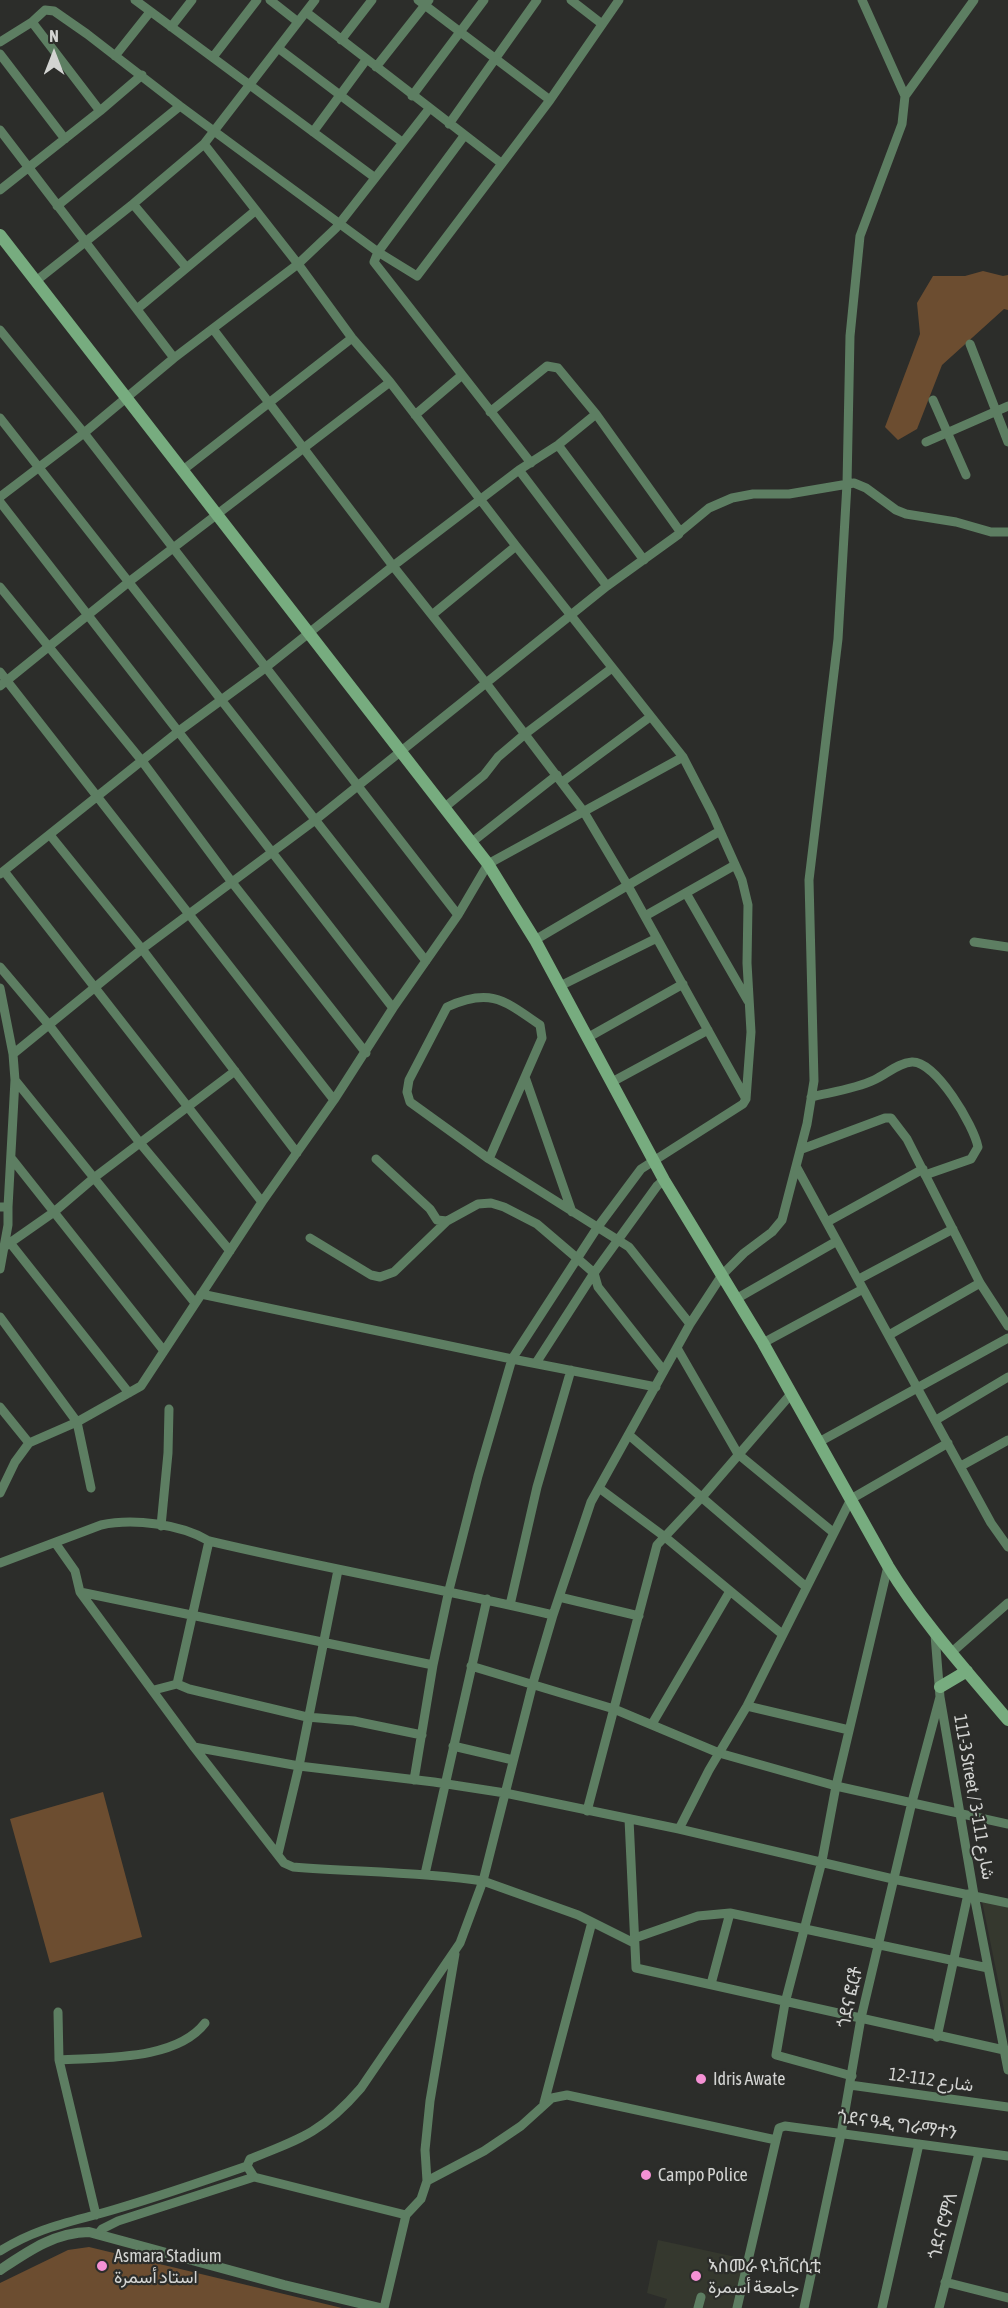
<!DOCTYPE html>
<html>
<head>
<meta charset="utf-8">
<style>
	body { margin:0 }
	#map { position:relative; width:1008px; height:2308px; overflow:hidden; background:#2c2d2a; font-family:"Asap Condensed",sans-serif }
	canvas { display:block }
	.north { position:absolute; left:24px; top:24px; width:60px; height:60px; -webkit-text-stroke:4px #2c2d2a; paint-order:stroke; rotate:0deg; font-size:16px; font-weight:700; line-height:24px; text-align:center; color:#d3d4d2 }
	.north::after { content:''; display:block; margin:auto; width:21px; height:27px; background:#d3d4d2; clip-path:polygon(50% 0,100% 100%,50% 72%,0 100%) }
</style>
</head>
<body>
<div id="map">
<canvas width="1008" height="2308"></canvas>
<div class="north">N</div>
</div>
<script>
const ctx = document.querySelector('canvas').getContext('2d');
ctx.lineJoin = 'round';
function fillPath(path, color) { ctx.fillStyle = color; ctx.fill(path, 'evenodd'); }
function trace(path, color, width, dash) { ctx.strokeStyle = color; ctx.lineWidth = width; ctx.lineCap = dash ? 'butt' : 'round'; ctx.setLineDash(dash || []); ctx.stroke(path); }
function label(font, color, halo, rows, align = 'center') {
  ctx.font = font + ' "Asap Condensed",Vazirmatn,"Noto Sans Ethiopic",sans-serif'; ctx.lineWidth = 4.5; ctx.setLineDash([]); ctx.textBaseline = 'middle'; ctx.strokeStyle = halo; ctx.fillStyle = color; for (const [text, x, y, turn = 0] of rows) {
    ctx.save(); ctx.translate(x, y); ctx.rotate((+turn || 0) * Math.PI / 180); ctx.textAlign = isNaN(turn) ? turn : align; if (halo) ctx.strokeText(text, 0, 0); ctx.fillText(text, 0, 0); ctx.restore();
  }
}
const built = new Path2D(`
	M982,1901L1008,1907V2029Z
	M658,2240L745,2259L733,2308H664L667,2299L647,2293Z`);
const green = new Path2D(`
	M983,271L1003,276L1008,275V310L1004,309L942,365L917,429L898,440L885,427L920,334L917,303L933,276H965Z
	M103,1792L142,1937L50,1963L10,1819Z
	M89,2247L342,2308H0V2283L68,2250Z`);
const minor = new Path2D(`
	M135,0L374,177
	M270,0L298,22
	M315,0L204,144L298,264L352,338L390,382L516,546L683,757L712,813L742,880L748,905L747,963L751,1032L746,1099
	M418,0L550,100
	M571,0L602,24
	M306,12L501,163
	M171,27L192,0
	M341,40L372,0
	M0,42L32,22
	M278,48L402,142
	M0,54L65,139
	M115,56L150,12
	M213,57L257,0
	M376,67L429,0
	M412,96L484,0
	M905,96L974,0
	M100,111L32,22L45,10L54,11L87,34L180,106L378,252L417,276L550,100L619,0
	M449,124L537,0
	M0,130L174,358
	M313,132L366,60
	M464,136L378,252L374,262L531,463
	M0,190L100,111L142,75
	M133,204L186,267
	M57,206L180,106
	M36,281L133,204L204,144
	M137,309L255,211
	M213,329L393,566L486,683L584,812L628,886L746,1099L743,1104L641,1169L597,1228L512,1359L478,1476L449,1590L433,1665L414,1780
	M0,330L84,433L458,915
	M970,344L1008,442
	M933,400L966,475
	M415,415L462,375
	M0,418L426,961
	M926,442L1008,406
	M558,445L644,560
	M183,470L352,338
	M519,470L607,586
	M0,497L84,433L174,358L298,264L336,228L429,109
	M0,502L393,1008
	M680,532L709,508L732,498L753,494H789L854,483L866,488L896,510L906,514L956,522L991,532H1008
	M0,587L142,761L231,881L366,1053
	M432,615L516,546
	M0,672L334,1100
	M0,686L130,581L390,382
	M562,782L650,717
	M445,807L484,775L498,757L525,734L612,668
	M50,835L142,949L297,1153
	M472,842L557,775
	M4,871L262,1202
	M0,874L179,731L265,668L393,566L519,470L558,445L596,414
	M686,893L748,1001
	M645,916L735,865
	M535,940L720,831
	M974,942L1008,947
	M0,967L49,1025L140,1143L230,1251
	M560,986L657,938
	M0,988L13,1054L15,1080L8,1207H0
	M587,1038L683,984
	M13,1054L142,949L314,821L607,586L679,534V530L596,414L558,368L547,366L490,412
	M525,1077L572,1212
	M15,1080L195,1303
	M612,1082L708,1030
	M811,1097C832,1092 855,1089 874,1080C887,1074 898,1063 912,1062C936,1061 974,1126 978,1147L971,1159L925,1175
	M802,1149L885,1118H891L907,1139L980,1283L1008,1326
	M12,1159L164,1351
	M376,1159L430,1209L437,1220L447,1221L478,1204L491,1203L504,1207L537,1224L578,1259L594,1273L598,1287L664,1371
	M489,1159L542,1038L540,1025C505,1001 491,987 447,1007L409,1080L407,1092L410,1102L489,1159L629,1247L690,1324
	M797,1168L991,1523L1008,1547
	M827,1222L923,1169
	M310,1238L371,1275L380,1277L394,1272L447,1221
	M11,1244L129,1393
	M4,1247L54,1212L95,1177L235,1071
	M0,1269L8,1225V1207
	M859,1279L953,1229
	M201,1294L512,1359L656,1387
	M736,1299L837,1241
	M0,1317L77,1422L91,1488
	M889,1335L980,1283
	M763,1343L863,1289
	M677,1348L738,1454L834,1533
	M536,1363L594,1273L657,1186L664,1180
	M0,1407L29,1443
	M936,1420L1008,1377
	M629,1435L805,1586
	M819,1442L1008,1338
	M961,1466L1008,1440
	M599,1488L665,1537L782,1634
	M0,1493L15,1462L29,1443L77,1422L141,1386L262,1202L334,1100L393,1008L458,915L488,864L683,757
	M161,1526L168,1453L169,1409
	M56,1544L75,1571L80,1592L194,1747L284,1863L293,1867C356,1872 420,1872 483,1881L533,1683L553,1615L591,1502L690,1324L722,1275L744,1253L772,1232L782,1220L807,1124L814,1081L809,880L838,639L847,484L850,336L860,236L902,124L905,96L862,0
	M0,1563L101,1525C133,1518 181,1524 209,1541C323,1568 439,1588 553,1615
	M80,1592L433,1665
	M559,1597L639,1616
	M510,1605L537,1487L571,1370
	M935,1635L940,1697L974,1895L1008,2070
	M952,1652L1008,1603
	M471,1666L614,1709L719,1753L836,1786L1008,1824
	M177,1684L209,1541
	M154,1690L177,1684L189,1689L307,1717L354,1721L422,1735
	M747,1706L849,1730
	M652,1724L730,1591
	M453,1746L513,1760
	M194,1747L299,1766L434,1782L505,1793L679,1829L893,1879L1008,1903
	M587,1811L657,1545L703,1496L791,1394
	M629,1819L636,1968L1004,2050
	M679,1829L709,1770L747,1706L851,1499L948,1443
	M278,1854L299,1766L338,1570
	M425,1874L487,1599
	M635,1938L698,1916L730,1913L988,1968
	M711,1984L730,1913
	M58,2012L59,2060L96,2215
	M937,2037L968,1894
	M59,2060C102,2057 176,2061 205,2023
	M852,2076L776,2055L785,2003L822,1861L836,1786L888,1566
	M850,2085L1008,2107
	M544,2103L592,1922
	M254,2177L247,2166L250,2159C301,2139 324,2131 361,2088L460,1943L483,1881L578,1915L634,1943
	M427,2181L484,2151L521,2126L552,2098L567,2095L776,2140L779,2128L785,2126L1008,2156
	M406,2215L421,2199L427,2181L425,2150L430,2101L455,1954
	M98,2234L102,2229L118,2221L254,2177L406,2215L384,2308
	M0,2251C40,2226 73,2222 116,2209C160,2196 204,2181 247,2166
	M945,2282L1008,2298
	M698,2308L701,2297
	M737,2308L776,2140
	M804,2308L841,2134L861,2018L912,1802L940,1697
	M882,2308L919,2144
	M939,2308L979,2153`);
const tertiary = new Path2D(`
	M0,2270C27,2252 55,2232 89,2232L284,2285L380,2308`);
const secondary = new Path2D(`
	M0,235L488,864L535,940L664,1180L763,1343L888,1566C922,1622 966,1670 1008,1720
	M940,1687L967,1671`);
const markers = [
	[701,2079,6,"#f491d4"],
	[646,2175,6,"#f491d4"],
	[102,2266,6,"#f491d4"],
	[696,2276,6,"#f491d4"]
];
const streetNames = [
	["111-3 Street / شارع 111-3",974,1797,80],
	["ጎደና ፎርቶ",850,1997,-78],
	["شارع 112-12",931,2080,8],
	["ጎደና ዓዲ ግራማተን",897,2125,8],
	["ጎደና ሮምለ",943,2226,-75]
];
const poiNames = [
	["Idris Awate",713,2079],
	["Campo Police",658,2175],
	["Asmara Stadium",114,2256],
	["استاد أسمرة",114,2277],
	["ኣስመራ ዩኒቨርሲቲ",708,2266],
	["جامعة أسمرة",708,2287]
];
fillPath(built, '#35382e');
fillPath(green, '#6c4d30');
trace(minor, '#5d7e62', 9);
trace(tertiary, '#5d7e62', 10);
trace(secondary, '#77ac7f', 12);
for (const [x, y, r, color] of markers) { const dot = new Path2D(); dot.arc(x, y, r, 0, 2 * Math.PI); ctx.fillStyle = color; ctx.fill(dot); trace(dot, '#2c2d2a', 2); }
label('18px', '#d3d4d2', '#2c2d2a', streetNames);
label('18px', '#d3d4d2', '#2c2d2a', poiNames, 'left');
</script>
</body>
</html>
